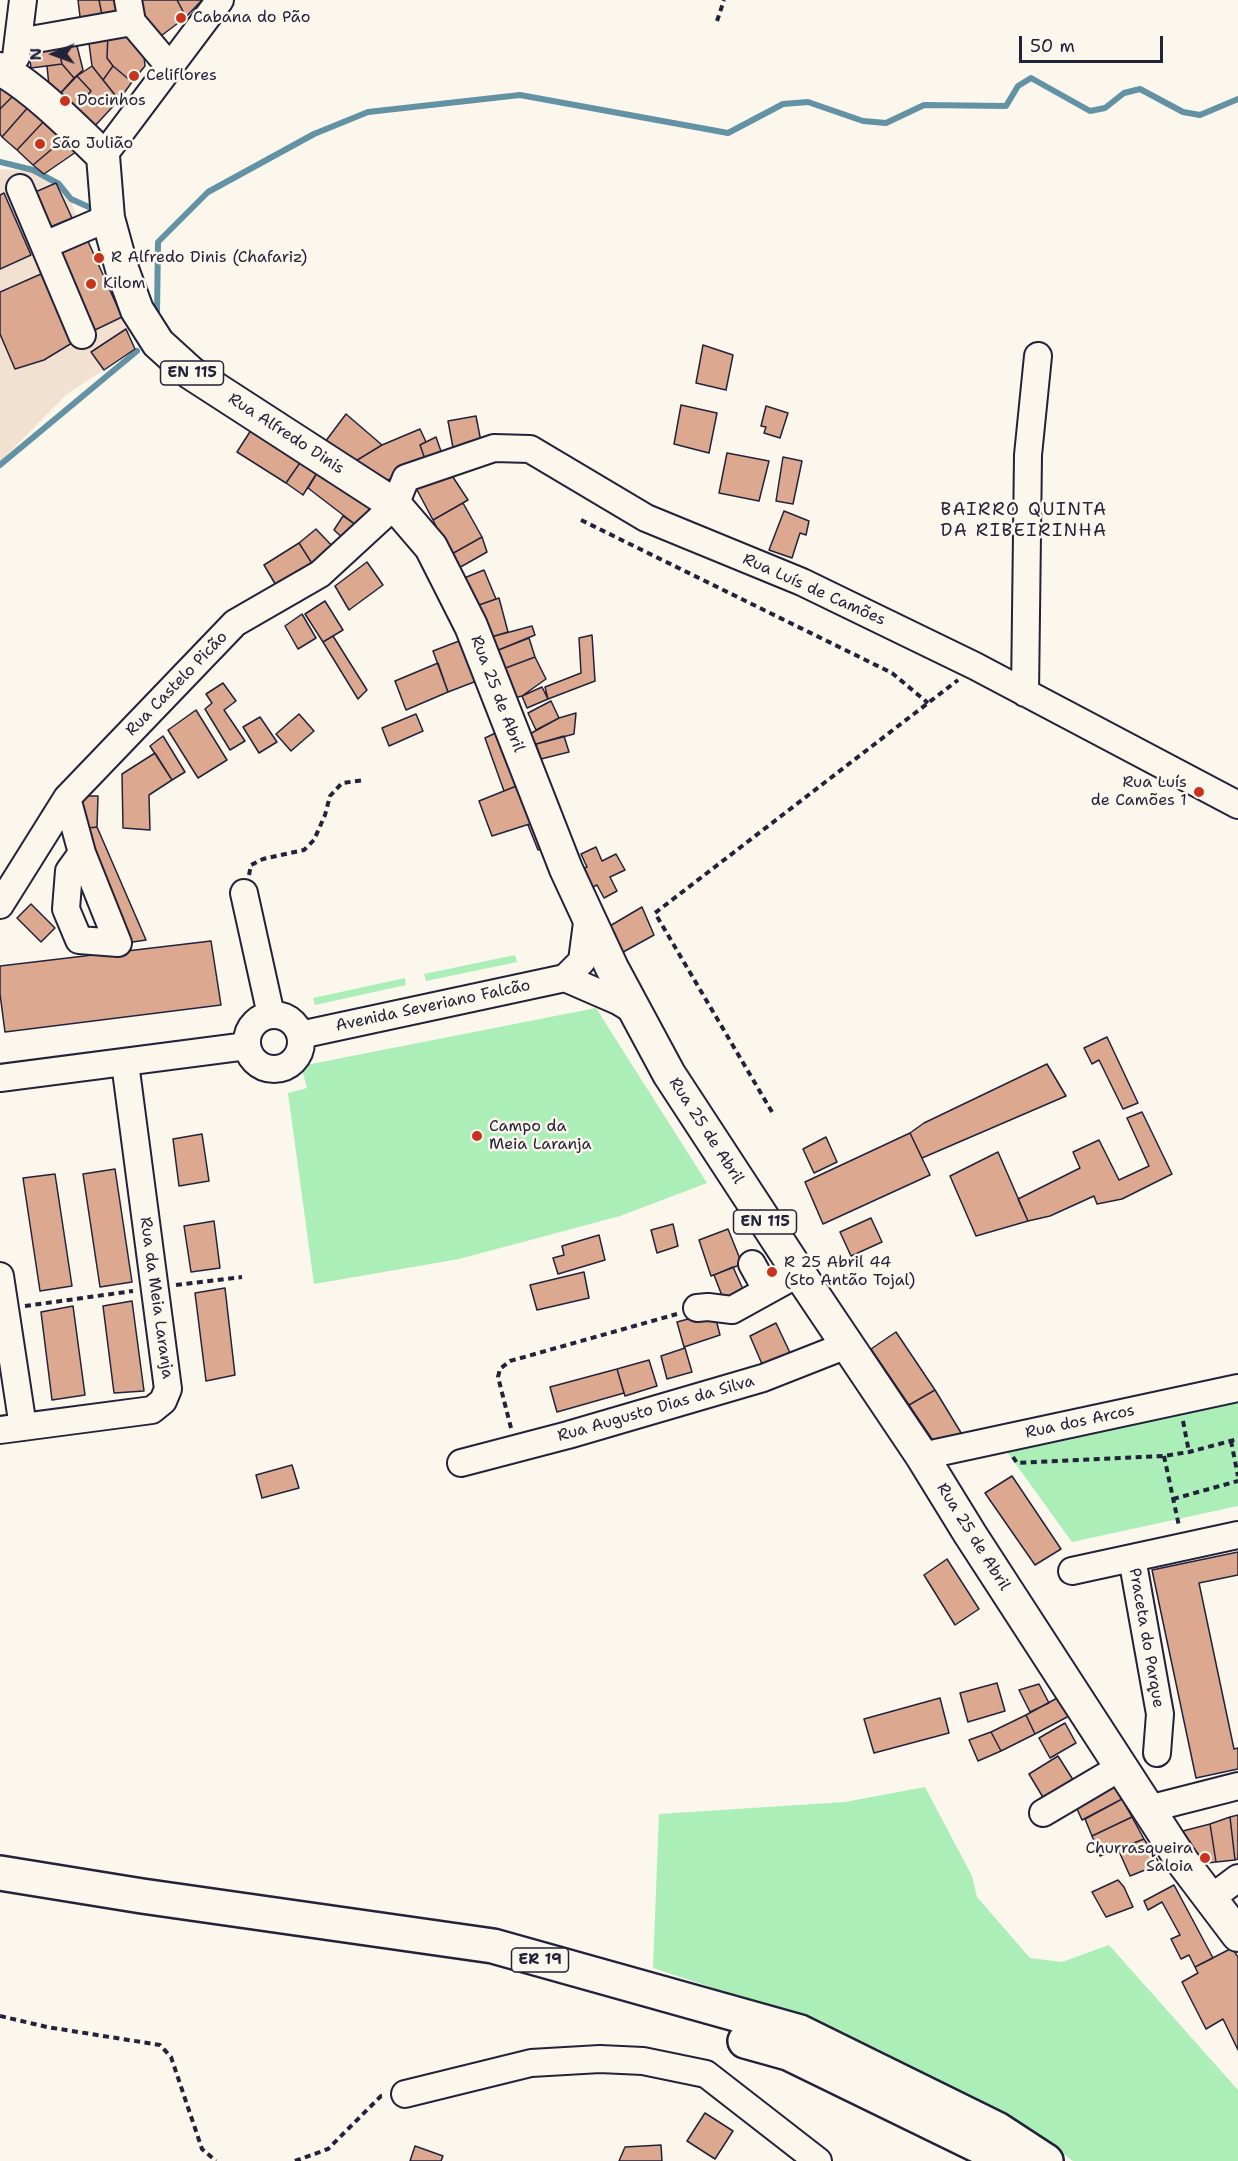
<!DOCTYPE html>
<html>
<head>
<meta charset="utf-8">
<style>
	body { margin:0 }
	#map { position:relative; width:1238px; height:2161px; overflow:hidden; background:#fbf7ec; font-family:"Shantell Sans",sans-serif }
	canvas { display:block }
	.north { position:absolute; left:24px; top:24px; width:60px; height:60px; -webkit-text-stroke:4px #fbf7ec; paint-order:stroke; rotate:269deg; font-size:16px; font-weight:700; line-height:24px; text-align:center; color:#22223b }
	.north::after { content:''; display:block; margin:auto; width:21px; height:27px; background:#22223b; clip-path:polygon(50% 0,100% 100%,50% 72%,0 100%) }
	.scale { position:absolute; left:1019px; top:36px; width:144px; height:27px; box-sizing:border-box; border:3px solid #22223b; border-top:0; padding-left:8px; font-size:18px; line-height:21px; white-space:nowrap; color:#22223b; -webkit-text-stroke:4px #fbf7ec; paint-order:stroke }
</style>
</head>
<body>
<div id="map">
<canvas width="1238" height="2161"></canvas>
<div class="north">N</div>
<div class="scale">50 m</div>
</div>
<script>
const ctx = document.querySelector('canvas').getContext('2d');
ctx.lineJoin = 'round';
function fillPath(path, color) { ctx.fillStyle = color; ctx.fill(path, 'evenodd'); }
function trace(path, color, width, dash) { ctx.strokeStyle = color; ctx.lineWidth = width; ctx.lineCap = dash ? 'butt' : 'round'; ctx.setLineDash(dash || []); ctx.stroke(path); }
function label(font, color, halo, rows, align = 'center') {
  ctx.font = font + ' "Shantell Sans",sans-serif'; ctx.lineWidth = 5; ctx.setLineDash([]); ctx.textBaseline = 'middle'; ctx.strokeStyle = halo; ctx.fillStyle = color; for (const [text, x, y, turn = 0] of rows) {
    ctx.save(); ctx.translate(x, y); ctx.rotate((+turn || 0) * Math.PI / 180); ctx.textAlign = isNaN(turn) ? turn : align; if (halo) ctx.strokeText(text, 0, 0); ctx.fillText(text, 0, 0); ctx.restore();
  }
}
const built = new Path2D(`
	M0,169L34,172L59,182L68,194L76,198L72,205L135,349L66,395L0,462Z`);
const green = new Path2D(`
	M515,955L517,962L426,981L424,974Z
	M405,978L406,985L315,1005L313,998Z
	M596,1008L707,1183L620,1216L459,1259L314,1284L288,1093L307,1088L301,1066Z
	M1238,1402V1506L1072,1542L1004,1448Z
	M925,1787L972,1876L977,1897L1030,1958L1062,1962L1109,1945L1238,2090V2161H1073L1030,2130L876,2048L756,2002L653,1968L659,1814L845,1802Z`);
const stream = new Path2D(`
	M0,162L33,170L59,184L71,199L91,208
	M157,312L158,242L208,192L314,134L368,112L520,95L728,133L783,104L808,102L863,121L886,123L924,105L1006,106L1018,86L1031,78L1090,111L1105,108L1124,93L1140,89L1183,112L1200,115L1238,99
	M0,465L137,351`);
const building = new Path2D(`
	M78,0H99L103,20L81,25Z
	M99,0H124L126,15L103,20Z
	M134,0H177L186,17L153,42Z
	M177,0H202L186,17Z
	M133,28L143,45L145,66L132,82L113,66L107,58L108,32Z
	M108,32L107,58L113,66L103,80L92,66L88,36Z
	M75,38L83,70L74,78L62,64L57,40Z
	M57,40L62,64L31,68L28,44Z
	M62,64L74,78L56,98L49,86L47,66Z
	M92,66L119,100L91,130L72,113L91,91L77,76Z
	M113,66L132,82L119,100L103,80Z
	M77,76L91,91L72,113L56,98Z
	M0,79L16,93L0,109Z
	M16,93L30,105L2,137L0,134V109Z
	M30,105L45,120L17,150L2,137Z
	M45,120L65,138L33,165L17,150Z
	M65,138L76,152L44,174L33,165Z
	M56,183L72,218L48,228L33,193Z
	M4,193L31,255L0,269V195Z
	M87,239L122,317L95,330L60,251Z
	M41,274L72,343L44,360L15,369L0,334V292Z
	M126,329L135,349L104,370L91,352Z
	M703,345L733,355L726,390L696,383Z
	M681,405L717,413L709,453L674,444Z
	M766,406L788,413L780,438L764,433L766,427L761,426Z
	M346,414L382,445L354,462L325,442Z
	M476,416L482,447L454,453L448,421Z
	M253,427L304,457L286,483L237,452Z
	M420,429L426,442L420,445L427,465L382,482L354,462L382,445Z
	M436,437L443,457L427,465L420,445Z
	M727,453L769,461L759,501L719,493Z
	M304,457L320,468L303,495L286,483Z
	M783,457L802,461L793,504L776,501Z
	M320,468L376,509L360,528L308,488Z
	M449,471L468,500L433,520L416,488Z
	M463,503L482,537L450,555L433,520Z
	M784,511L809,521L806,535L800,533L792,558L769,550Z
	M343,516L360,528L345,540L334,530Z
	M316,529L335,549L313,565L299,543Z
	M482,537L487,552L457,569L450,555Z
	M299,543L313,565L277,587L264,565Z
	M367,562L383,585L349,610L335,586Z
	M484,570L496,599L479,605L464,578Z
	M499,598L508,632L491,637L479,605Z
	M325,601L343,630L323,642L305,614Z
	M302,614L316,638L298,649L285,626Z
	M532,626L535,635L496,651L491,637Z
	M592,635L595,681L548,699L545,687L581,673L579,638Z
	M333,636L367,690L358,699L323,642Z
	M472,636L487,677L448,692L433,651Z
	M529,638L535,657L503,669L496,651Z
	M535,657L546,679L522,696L514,698L503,669Z
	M438,663L448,692L406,710L395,681Z
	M223,683L236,701L224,710L245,741L230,750L205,709L212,703L206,694Z
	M542,687L548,699L527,708L522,696Z
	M551,701L559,718L536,730L528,713Z
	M196,710L227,760L198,778L168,730Z
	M576,713L574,734L529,746L526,736L559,718Z
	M299,714L314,731L291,751L276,734Z
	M416,714L423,731L389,746L382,728Z
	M260,717L277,742L259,753L243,727Z
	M504,729L524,783L504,791L485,738Z
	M163,736L185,772L172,780L150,746Z
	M564,736L569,752L541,759L536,744Z
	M155,753L172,780L149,795L150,830L123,828L122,774Z
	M524,783L539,821L492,836L479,801Z
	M81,796H98L97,827L80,829Z
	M539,821L549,846L538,850L528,825Z
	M97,827L146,940L126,943L80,829Z
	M596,847L602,861L616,854L625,870L610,877L617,891L604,898L597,885L585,891L576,872L587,867L581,854Z
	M31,904L55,928L41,942L17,918Z
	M642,907L654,935L616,956L603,930Z
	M211,941L221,1005L5,1032L0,994V966Z
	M1107,1037L1138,1103L1123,1109L1099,1060L1092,1064L1084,1048Z
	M1047,1064L1066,1096L922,1158L910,1133L924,1123Z
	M1142,1112L1172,1174L1122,1199L1097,1204L1094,1196L1050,1216L1028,1221L1018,1199L1080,1168L1073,1152L1099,1140L1119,1180L1149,1166L1127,1118Z
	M910,1133L930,1175L823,1224L805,1182Z
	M202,1134L209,1181L179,1186L173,1139Z
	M826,1137L837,1162L814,1173L803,1149Z
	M998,1152L1028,1221L976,1236L950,1176Z
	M115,1169L132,1282L100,1287L83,1174Z
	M55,1174L72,1286L40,1291L23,1178Z
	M871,1218L882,1242L851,1256L840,1232Z
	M214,1221L220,1268L191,1272L184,1226Z
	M673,1224L678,1246L657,1253L651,1230Z
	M728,1229L742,1264L711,1276L699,1240Z
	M599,1235L605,1260L558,1274L553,1258L564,1255L562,1246Z
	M733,1267L747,1298L726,1306L714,1275Z
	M584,1272L589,1298L537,1310L530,1285Z
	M225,1288L235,1375L206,1381L195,1293Z
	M132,1301L144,1391L114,1393L103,1306Z
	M73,1306L85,1395L52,1400L41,1312Z
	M714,1312L720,1335L684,1347L677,1322Z
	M776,1323L792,1357L765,1371L750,1336Z
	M896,1332L935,1390L909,1405L871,1349Z
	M685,1348L692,1372L667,1379L661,1356Z
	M649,1360L657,1386L625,1396L617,1369Z
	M617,1369L624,1393L557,1412L550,1387Z
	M935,1390L963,1436L934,1442L909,1405Z
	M292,1465L299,1488L262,1498L256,1475Z
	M1012,1476L1061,1549L1035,1565L985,1493Z
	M1238,1552V1575L1199,1583L1234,1749L1238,1748V1769L1196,1778L1152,1570Z
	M947,1559L979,1609L955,1625L924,1575Z
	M997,1683L1005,1711L968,1722L960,1693Z
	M1039,1684L1049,1703L1030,1712L1019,1690Z
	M1059,1697L1069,1716L1035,1734L1026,1715Z
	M940,1698L949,1733L874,1753L864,1719Z
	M1026,1715L1035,1734L1001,1751L991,1732Z
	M1065,1723L1076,1743L1050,1758L1039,1738Z
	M991,1732L1001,1751L978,1761L969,1740Z
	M1058,1756L1077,1786L1047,1804L1029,1774Z
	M1111,1781L1122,1799L1082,1820L1073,1800Z
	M1122,1799L1132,1817L1092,1836L1085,1819Z
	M1238,1815V1859L1235,1860L1230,1817Z
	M1132,1817L1144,1839L1100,1856L1092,1836Z
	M1230,1817L1235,1860L1216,1862L1210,1824Z
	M1210,1824L1216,1862L1199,1864L1179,1832Z
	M1144,1839L1160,1864L1130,1876L1118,1849Z
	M1118,1880L1124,1887L1133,1907L1106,1917L1092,1892Z
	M1174,1885L1213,1958L1195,1967L1189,1955L1181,1959L1171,1939L1180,1935L1162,1902L1148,1910L1144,1901Z
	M1232,1948L1238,1957V2050L1223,2019L1206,2029L1182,1982L1198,1973L1195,1967Z
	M705,2113L733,2131L715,2159L687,2141Z
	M661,2145L662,2161H619L625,2147Z
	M415,2146L443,2156L441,2161H410Z`);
const path = new Path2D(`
	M717,21L724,0
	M581,520L892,673L928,703
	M249,875L251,865L263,859L304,850L314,840L325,815L330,796L342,783L365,780
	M772,1112L655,913L958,680
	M176,1285L242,1277
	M25,1306L133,1291
	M1183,1421L1189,1452
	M511,1428L498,1377L500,1369L510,1361L677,1314
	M1231,1441L1238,1476
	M1164,1456L1179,1526
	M1013,1457L1017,1463L1164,1456L1189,1452L1238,1439
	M1173,1499L1238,1481
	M0,2016L47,2027L160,2045L171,2057L202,2149L216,2161
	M295,2161L328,2149L381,2096H386`);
const minor = new Path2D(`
	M128,0L132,22L170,67
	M19,42L132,22
	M16,57L23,0
	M103,156L220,0
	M20,188L82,335
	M45,245L108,218
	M1025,693L1028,455L1038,356
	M67,798L82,853L118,943L79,940L66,909L69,871L82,853
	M244,893L271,1015
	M0,905L67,798L235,623L320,574L395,505L406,478L494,448L530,449L646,518L802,582L975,666L1238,805
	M565,978L618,1001L636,1012
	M247 1042a27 27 0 1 1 54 0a27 27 0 1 1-54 0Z
	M300,1035L565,978L582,961L588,915
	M0,1078L247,1046
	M752,1264L767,1291
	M0,1276L23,1427
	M697,1308L708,1307L732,1310L799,1273
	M0,1430L152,1410L163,1401L168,1389L125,1063
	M922,1456L1238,1388
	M461,1463L568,1435L763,1378L847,1345
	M1132,1558L1160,1714L1157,1753
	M1072,1571L1238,1535
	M1148,1809L1238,1786
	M1043,1813L1121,1767
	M1210,1899L1238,1878
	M405,2094L531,2063L600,2059L643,2061L706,2074L818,2161`);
const major = new Path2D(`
	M0,69C34,87 75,129 103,156L108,218L122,269L137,310L158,343L191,373L395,505L431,547L471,626L566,869L612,968L669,1074L799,1273L922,1456L970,1534L1182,1861L1238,1935`);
const highway = new Path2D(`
	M0,1873L142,1896L493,1946L800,2032L997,2129L1046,2161
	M745,2041L788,2053L981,2147L1003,2161`);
const markers = [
	[181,18,6,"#c8321e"],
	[134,76,6,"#c8321e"],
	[65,101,6,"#c8321e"],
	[40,144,6,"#c8321e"],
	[99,258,6,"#c8321e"],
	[91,284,6,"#c8321e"],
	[1199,792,6,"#c8321e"],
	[477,1136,6,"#c8321e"],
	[772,1272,6,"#c8321e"],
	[1205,1858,6,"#c8321e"]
];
const shields = [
	[192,373,63],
	[765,1222,63],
	[540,1960,57]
];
const shieldNames = [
	["EN 115",192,373],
	["EN 115",765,1222],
	["ER 19",540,1960]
];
const poiNames = [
	["Cabana do Pão",193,18],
	["Celiflores",146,76],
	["Docinhos",77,101],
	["São Julião",52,144],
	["R Alfredo Dinis (Chafariz)",111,258],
	["Kilom",103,284],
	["Rua Luís",1187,783,"right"],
	["de Camões 1",1187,801,"right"],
	["Campo da",489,1127],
	["Meia Laranja",489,1145],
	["R 25 Abril 44",784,1263],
	["(Sto Antão Tojal)",784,1281],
	["Churrasqueira",1193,1849,"right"],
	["Saloia",1193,1867,"right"]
];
const streetNames = [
	["Rua Alfredo Dinis",286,434,33],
	["Rua Luís de Camões",814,590,24],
	["Rua Castelo Picão",177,684,-46],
	["Rua 25 de Abril",497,694,69],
	["Avenida Severiano Falcão",433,1006,-12],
	["Rua 25 de Abril",706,1131,57],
	["Rua da Meia Laranja",156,1298,82],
	["Rua Augusto Dias da Silva",656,1409,-16],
	["Rua dos Arcos",1080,1422,-12],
	["Rua 25 de Abril",973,1537,58],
	["Praceta do Parque",1146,1638,80]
];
const neighbourhoodNames = [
	["BAIRRO QUINTA",1024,510],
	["DA RIBEIRINHA",1024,531]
];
fillPath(built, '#f2e0d0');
fillPath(green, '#abeeb8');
trace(stream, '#6292a3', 6);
fillPath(building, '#dca990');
trace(building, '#22223b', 1.5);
trace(minor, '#22223b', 30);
trace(major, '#22223b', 36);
trace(highway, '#22223b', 38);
trace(path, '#22223b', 4, [6, 4.5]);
trace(minor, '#fbf7ec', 26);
trace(major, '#fbf7ec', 32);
trace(highway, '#fbf7ec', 33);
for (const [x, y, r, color] of markers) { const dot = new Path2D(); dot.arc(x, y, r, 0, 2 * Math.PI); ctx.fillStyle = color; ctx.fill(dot); trace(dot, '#fbf7ec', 2); }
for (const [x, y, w] of shields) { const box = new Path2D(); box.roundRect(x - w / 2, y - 12, w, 24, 4.5); ctx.fillStyle = '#fbf7ec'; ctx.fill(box); trace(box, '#22223b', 1.5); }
label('bold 15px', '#22223b', null, shieldNames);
label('16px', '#22223b', '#fbf7ec', poiNames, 'left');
label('16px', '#22223b', '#fbf7ec', streetNames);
ctx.letterSpacing = '1.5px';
label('18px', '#22223b', '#fbf7ec', neighbourhoodNames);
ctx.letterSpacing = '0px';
</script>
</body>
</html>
